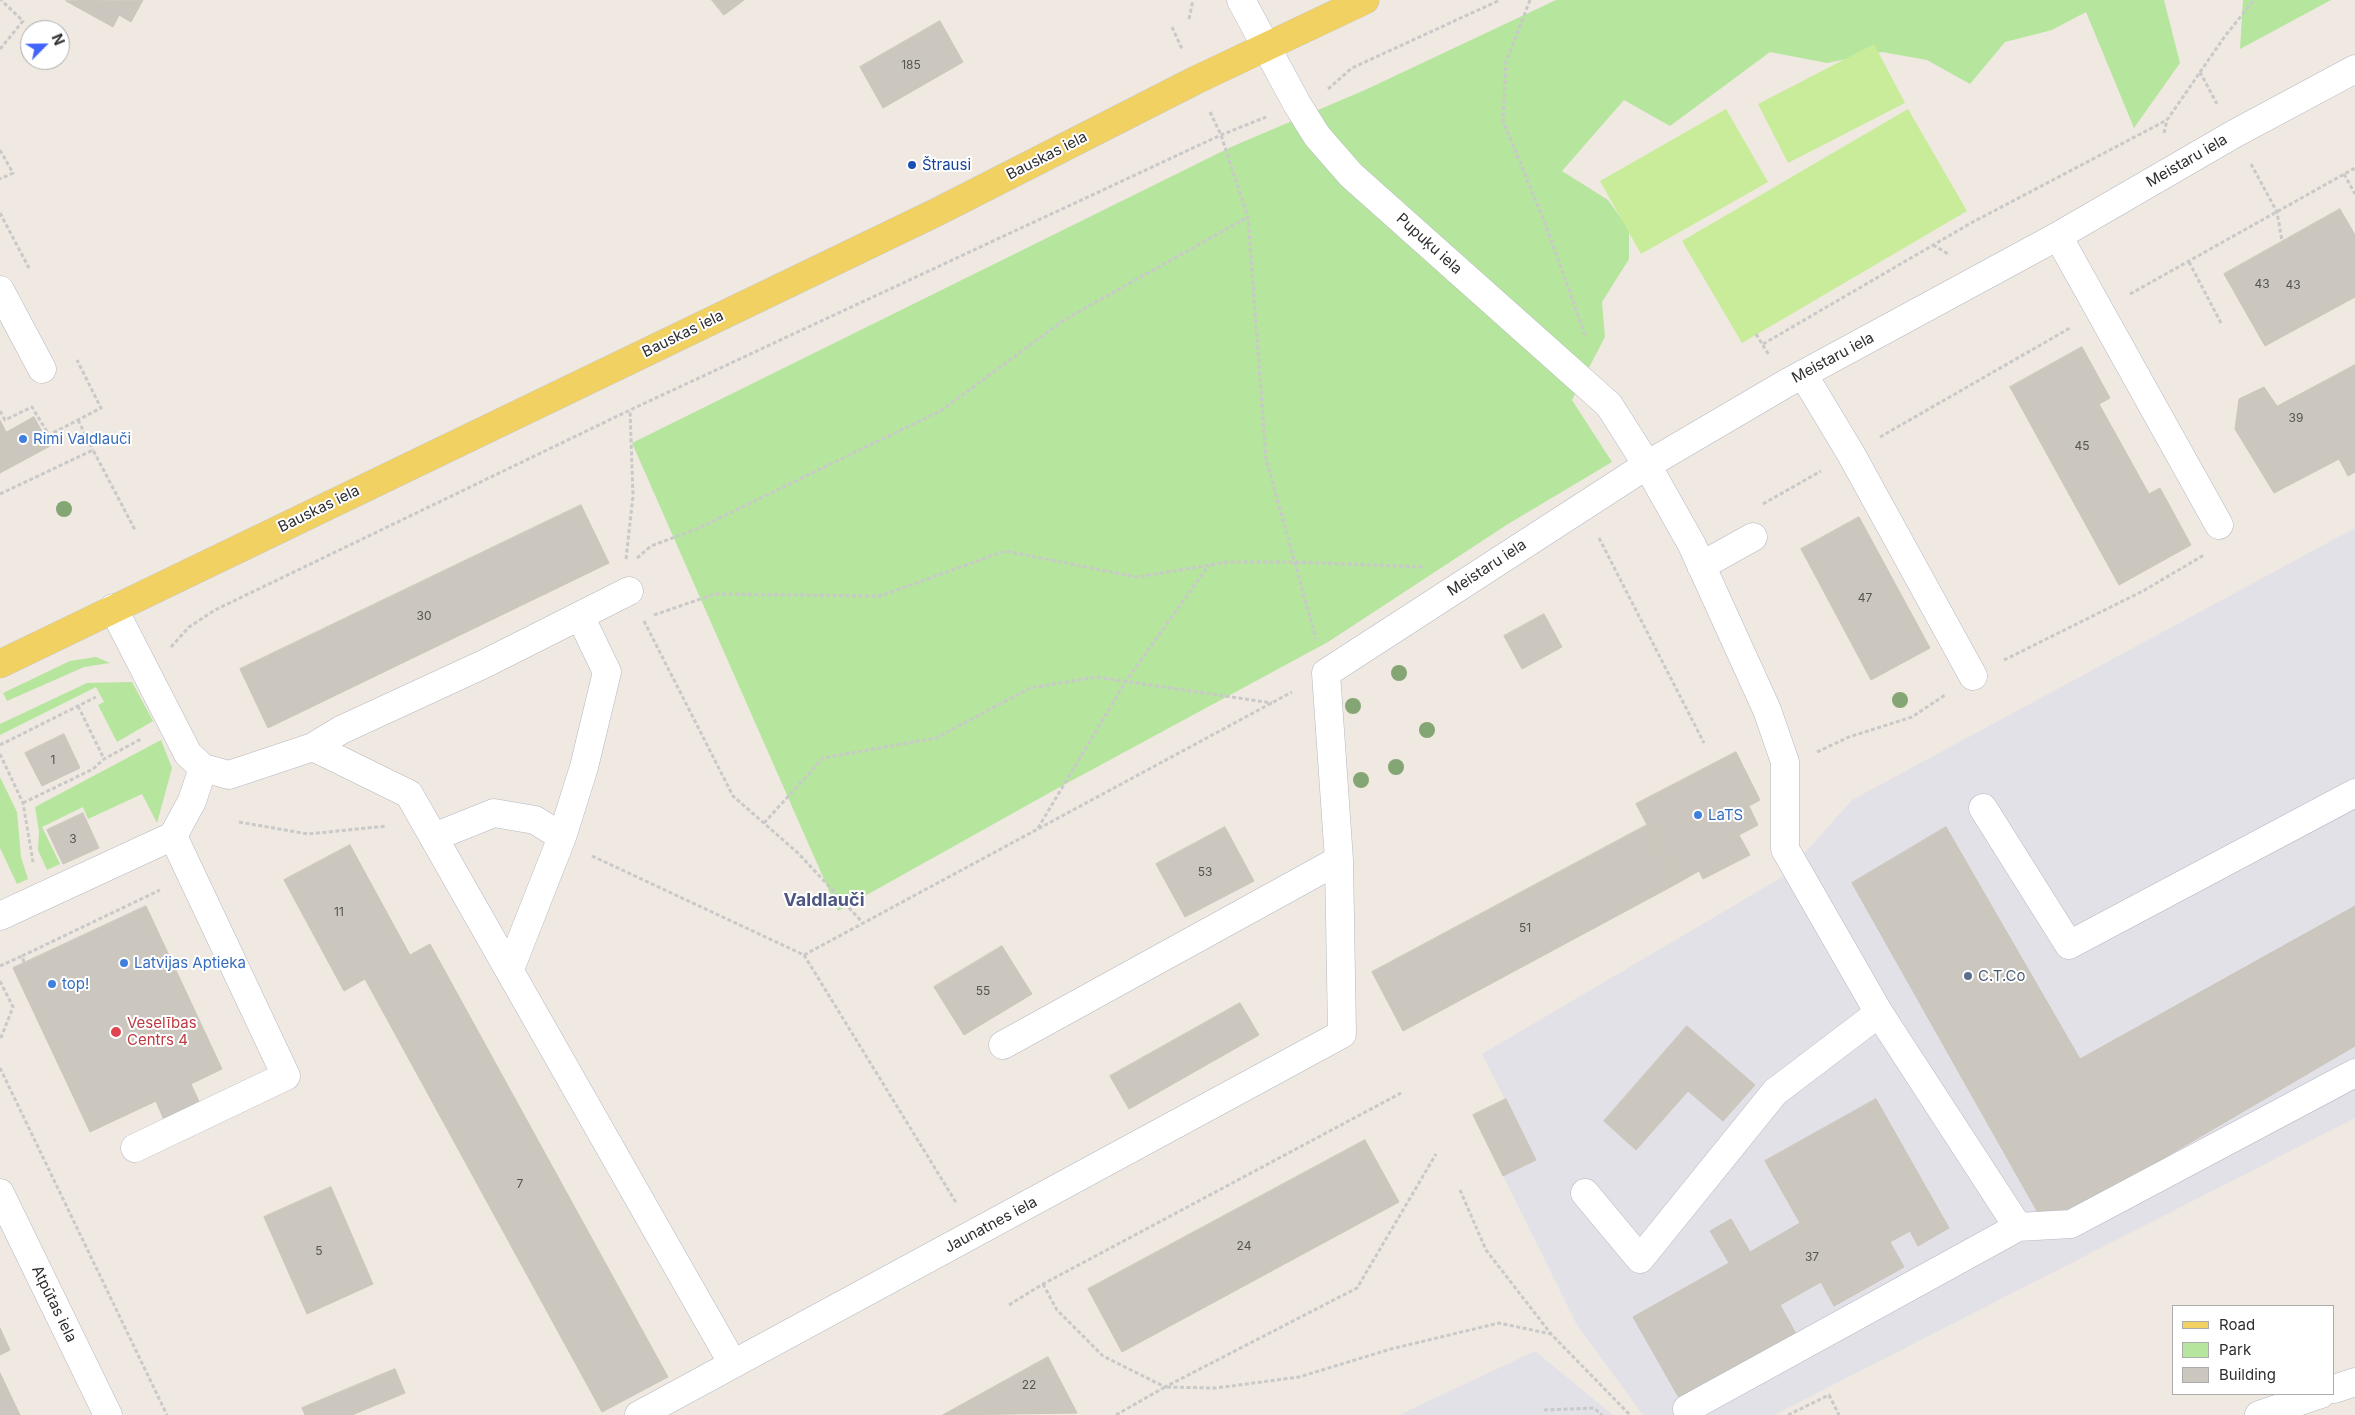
<!DOCTYPE html>
<html>
<head>
<meta charset="utf-8">
<style>
	body { margin:0 }
	#map { position:relative; width:2355px; height:1415px; overflow:hidden; background:#efe9e1; font-family:Inter,sans-serif }
	canvas { display:block }
	.legend { position:absolute; left:2172px; top:1305px; width:162px; height:90px; box-sizing:border-box; background:#fff; border:1px solid #ababab; margin:0; padding:6px 9px; list-style:none; font-size:15px; color:#2e2e2e }
	.legend li { display:flex; align-items:center; gap:10px; height:25px }
	.legend b { width:25px; border:1px solid #ababab }
	.north { position:absolute; left:20px; top:20px; width:50px; height:50px; box-sizing:border-box; background:#fff; border:1px solid #ababab; border-radius:50%; rotate:67deg; font-size:14px; font-weight:700; line-height:20px; text-align:center; color:#2e2e2e }
	.north::after { content:''; display:block; margin:auto; width:18px; height:22px; background:#4264fb; clip-path:polygon(50% 0,100% 100%,50% 72%,0 100%) }
</style>
</head>
<body>
<div id="map">
<canvas width="2355" height="1415"></canvas>
<ul class="legend">
<li><b style="height:6px;background:#f2d163"></b>Road</li>
<li><b style="height:14px;background:#b6e59e"></b>Park</li>
<li><b style="height:14px;background:#cbc7bf"></b>Building</li>
</ul>
<div class="north">N</div>
</div>
<script>
const ctx = document.querySelector('canvas').getContext('2d');
ctx.lineJoin = 'round';
function fillPath(path, color) { ctx.fillStyle = color; ctx.fill(path, 'evenodd'); }
function trace(path, color, width, dash) { ctx.strokeStyle = color; ctx.lineWidth = width; ctx.lineCap = dash ? 'butt' : 'round'; ctx.setLineDash(dash || []); ctx.stroke(path); }
function label(font, color, halo, rows, align = 'center') {
  ctx.font = font + ' Inter,sans-serif'; ctx.lineWidth = 4; ctx.setLineDash([]); ctx.textBaseline = 'middle'; ctx.strokeStyle = halo; ctx.fillStyle = color; for (const [text, x, y, turn = 0] of rows) {
    ctx.save(); ctx.translate(x, y); ctx.rotate((+turn || 0) * Math.PI / 180); ctx.textAlign = isNaN(turn) ? turn : align; if (halo) ctx.strokeText(text, 0, 0); ctx.fillText(text, 0, 0); ctx.restore();
  }
}
const industrial = new Path2D(`
	M2355,528V1118L1774,1415H1643L1577,1325L1503,1176L1536,1160L1482,1054L1784,876L1852,800Z
	M1535,1351L1613,1415H1399Z`);
const green = new Path2D(`
	M1556,0H2164L2180,63L2134,128L2086,12L2052,30L2005,42L1970,84L1927,60L1882,52L1827,63L1770,52L1670,126L1624,100L1562,171L1608,200L1629,229V259L1602,302L1605,337L1572,400L1612,462L1508,524L1328,642L1058,788L838,911L632,443L1231,147L1365,90Z
	M2243,0H2331L2240,49Z
	M96,657L110,663L84,667L7,701L3,693L70,661Z
	M132,682L153,721L117,742L98,705L104,702L96,687L0,735V724L87,683Z
	M161,740L172,768L157,823L142,794L88,819L83,807L42,827L60,864L47,870L38,850L39,831L35,807Z
	M0,777L17,812L21,857L28,879L17,884L0,848Z`);
const pitch = new Path2D(`
	M1874,44L1905,103L1788,163L1758,104Z
	M1726,109L1768,182L1641,254L1600,181Z
	M1908,109L1967,211L1742,343L1682,241Z`);
const building = new Path2D(`
	M143,0L131,22L119,15L113,27L66,1Z
	M712,0H744L724,15Z
	M940,21L963,62L883,108L860,67Z
	M2340,209L2355,235V297L2265,346L2224,274Z
	M2082,347L2110,398L2099,404L2149,494L2160,488L2191,545L2119,585L2010,387Z
	M2355,365V472L2348,476L2339,459L2274,493L2235,429L2239,399L2264,387L2277,406Z
	M34,417L50,446L0,473V420L6,432Z
	M581,505L609,563L268,728L240,669Z
	M1859,517L1930,648L1871,680L1801,549Z
	M1544,614L1562,647L1522,669L1504,636Z
	M64,734L80,768L42,786L25,753Z
	M1736,752L1760,800L1749,806L1758,825L1739,835L1750,855L1703,879L1699,871L1678,883L1636,804Z
	M83,813L99,848L63,864L47,830Z
	M1647,825L1678,883L1403,1031L1372,972Z
	M1225,827L1254,881L1185,917L1156,864Z
	M1946,827L2080,1059L2355,906V1046L2046,1227L1852,883Z
	M350,845L410,955L430,944L668,1377L602,1412L365,979L344,991L284,880Z
	M146,906L222,1069L191,1084L202,1108L166,1125L156,1101L90,1132L13,968Z
	M1002,946L1032,994L964,1035L934,987Z
	M1240,1003L1259,1035L1129,1109L1110,1076Z
	M1687,1026L1755,1085L1723,1121L1688,1091L1636,1150L1604,1121Z
	M1506,1099L1536,1160L1503,1176L1473,1115Z
	M1876,1099L1949,1228L1918,1246L1910,1231L1890,1242L1904,1267L1834,1306L1821,1282L1780,1305L1799,1339L1683,1405L1633,1317L1729,1263L1710,1231L1731,1219L1750,1252L1800,1223L1765,1161Z
	M1365,1140L1399,1202L1122,1352L1088,1289Z
	M331,1187L373,1284L307,1314L264,1217Z
	M0,1328L10,1350L0,1355Z
	M1048,1357L1077,1413L943,1415Z
	M395,1369L405,1393L352,1415H305L302,1408Z
	M0,1373L20,1415H0Z`);
const path = new Path2D(`
	M1530,0L1506,62L1503,121L1545,223L1585,335
	M1189,19L1193,0
	M1172,27L1182,49
	M0,49L23,21L1,0
	M2200,72L2217,104
	M1328,89L1352,68L1500,0
	M1210,112L1221,135L1248,217L1266,459L1316,639
	M2164,133L2167,120L2225,36L2254,0
	M0,150L13,173L0,179
	M2251,164L2277,212L2282,241
	M2344,174L2355,194
	M0,213L29,268
	M1933,245L1950,255
	M2189,262L2221,323
	M2130,294L2355,168
	M1756,334L1769,355
	M1763,344L1971,223L2167,120
	M0,411L5,420L32,407L49,435L101,408L77,360
	M78,420L93,450
	M1880,437L2070,328
	M0,494L93,450L135,530
	M1763,504L1821,471
	M1599,538L1704,743
	M637,558L651,546L699,528L942,410L1064,320L1248,217
	M626,559L633,496L630,410
	M654,615L715,594L880,596L1005,551L1137,577L1228,562H1293L1425,567
	M644,621L733,796L798,853L864,924
	M171,647L189,627L215,610L630,410L1221,135L1266,117
	M2004,660L2143,591L2204,555
	M78,706L104,759
	M0,745L96,697
	M1817,752L1849,737L1912,717L1945,695
	M0,754L23,803L33,862
	M23,803L93,769L104,759L141,739
	M239,822L308,834L387,826
	M764,823L823,758L936,738L1030,688L1096,677L1272,703
	M1038,828L1126,681L1209,565
	M592,856L804,955L1292,692
	M804,955L957,1204
	M24,962L22,956L160,890
	M0,966L22,956
	M0,981L13,1007L0,1040
	M0,1068L167,1415
	M1460,1190L1486,1250L1551,1334L1630,1415
	M1043,1284L1057,1310L1103,1356L1165,1387L1357,1288L1436,1154
	M1009,1305L1043,1284L1401,1093
	M1544,1410L1594,1408L1602,1415
	M1116,1415L1165,1387L1216,1388L1299,1377L1391,1349L1499,1323L1551,1334
	M1788,1415L1829,1395L1839,1415`);
const minor = new Path2D(`
	M1241,0L1297,104L1317,136L1351,175L1609,405L1647,465L1692,545L1767,710L1785,762V849L1879,1013L2018,1227L1687,1409
	M2058,236L2219,525
	M0,290L42,369
	M1803,374L1851,454L1973,676
	M1701,566L1753,537
	M113,608L188,754L203,768L229,775L313,747L409,794L733,1364
	M313,747L341,730L484,664L629,591
	M1983,808L2069,945L2355,793
	M434,837L494,813L535,820L562,837
	M0,916L173,836L192,801L203,768
	M510,969L562,837L584,767L607,672L580,616
	M1003,1045L1339,860
	M135,1148L286,1076L173,836
	M0,1193L108,1415
	M1585,1193L1640,1259L1775,1092L1879,1013
	M2018,1227L2071,1224L2355,1073
	M2334,1389L2355,1382
	M639,1415L1342,1034L1339,860L1326,673L1647,465L1785,384L2058,236L2234,134L2355,69
	M2259,1415L2321,1394`);
const major = new Path2D(`
	M0,664L937,212L1196,80L1365,0`);
const trees = [
	[64,509],
	[1399,673],
	[1900,700],
	[1353,706],
	[1427,730],
	[1396,767],
	[1361,780]
];
const markers = [
	[912,165,5,"#1a4fb4"],
	[23,439,5,"#3f7fe0"],
	[1698,815,5,"#3f7fe0"],
	[124,963,5,"#3f7fe0"],
	[1968,976,5,"#5c6f8a"],
	[52,984,5,"#3f7fe0"],
	[116,1032,6,"#e0444e"]
];
const numberNames = [
	["185",911,65],
	["43",2262,284],
	["43",2293,285],
	["39",2296,418],
	["45",2082,446],
	["47",1865,598],
	["30",424,616],
	["1",53,760],
	["3",73,839],
	["53",1205,872],
	["11",339,912],
	["51",1525,928],
	["55",983,991],
	["7",520,1184],
	["24",1244,1246],
	["5",319,1251],
	["37",1812,1257],
	["22",1029,1385]
];
const streetNames = [
	["Bauskas iela",1047,156,-27],
	["Meistaru iela",2187,161,-30],
	["Pupuķu iela",1429,244,42],
	["Bauskas iela",683,334,-26],
	["Meistaru iela",1833,358,-28],
	["Bauskas iela",319,509,-26],
	["Meistaru iela",1487,568,-33],
	["Jaunatnes iela",991,1225,-28],
	["Atpūtas iela",54,1304,64]
];
const transitNames = [
	["Štrausi",922,165]
];
const shopNames = [
	["Rimi Valdlauči",33,439],
	["LaTS",1708,815],
	["Latvijas Aptieka",134,963],
	["top!",62,984]
];
const serviceNames = [
	["C.T.Co",1978,976]
];
const healthNames = [
	["Veselības",127,1023],
	["Centrs 4",127,1040]
];
const quarterNames = [
	["Valdlauči",824,901]
];
fillPath(industrial, '#e3e1e8');
fillPath(green, '#b6e59e');
fillPath(pitch, '#c9ec9a');
fillPath(building, '#cbc7bf');
trace(building, '#cbc5ba', 1);
trace(minor, '#b4b7c1', 29);
trace(major, '#c9c9c9', 29);
trace(path, '#c9c9c9', 3, [4, 2.5]);
trace(minor, '#fff', 28);
trace(major, '#f2d163', 28);
ctx.fillStyle = '#84a574';
for (const [x, y] of trees) { ctx.beginPath(); ctx.arc(x, y, 8, 0, 2 * Math.PI); ctx.fill(); }
for (const [x, y, r, color] of markers) { const dot = new Path2D(); dot.arc(x, y, r, 0, 2 * Math.PI); ctx.fillStyle = color; ctx.fill(dot); trace(dot, '#fff', 2); }
label('12px', '#555452', null, numberNames);
label('15px', '#2e2e2e', '#fff', streetNames);
label('15px', '#164399', '#fff', transitNames, 'left');
label('15px', '#366cbe', '#fff', shopNames, 'left');
label('15px', '#4e5e75', '#fff', serviceNames, 'left');
label('15px', '#be3a42', '#fff', healthNames, 'left');
label('bold 18px', '#4d5680', '#fff', quarterNames);
</script>
</body>
</html>
